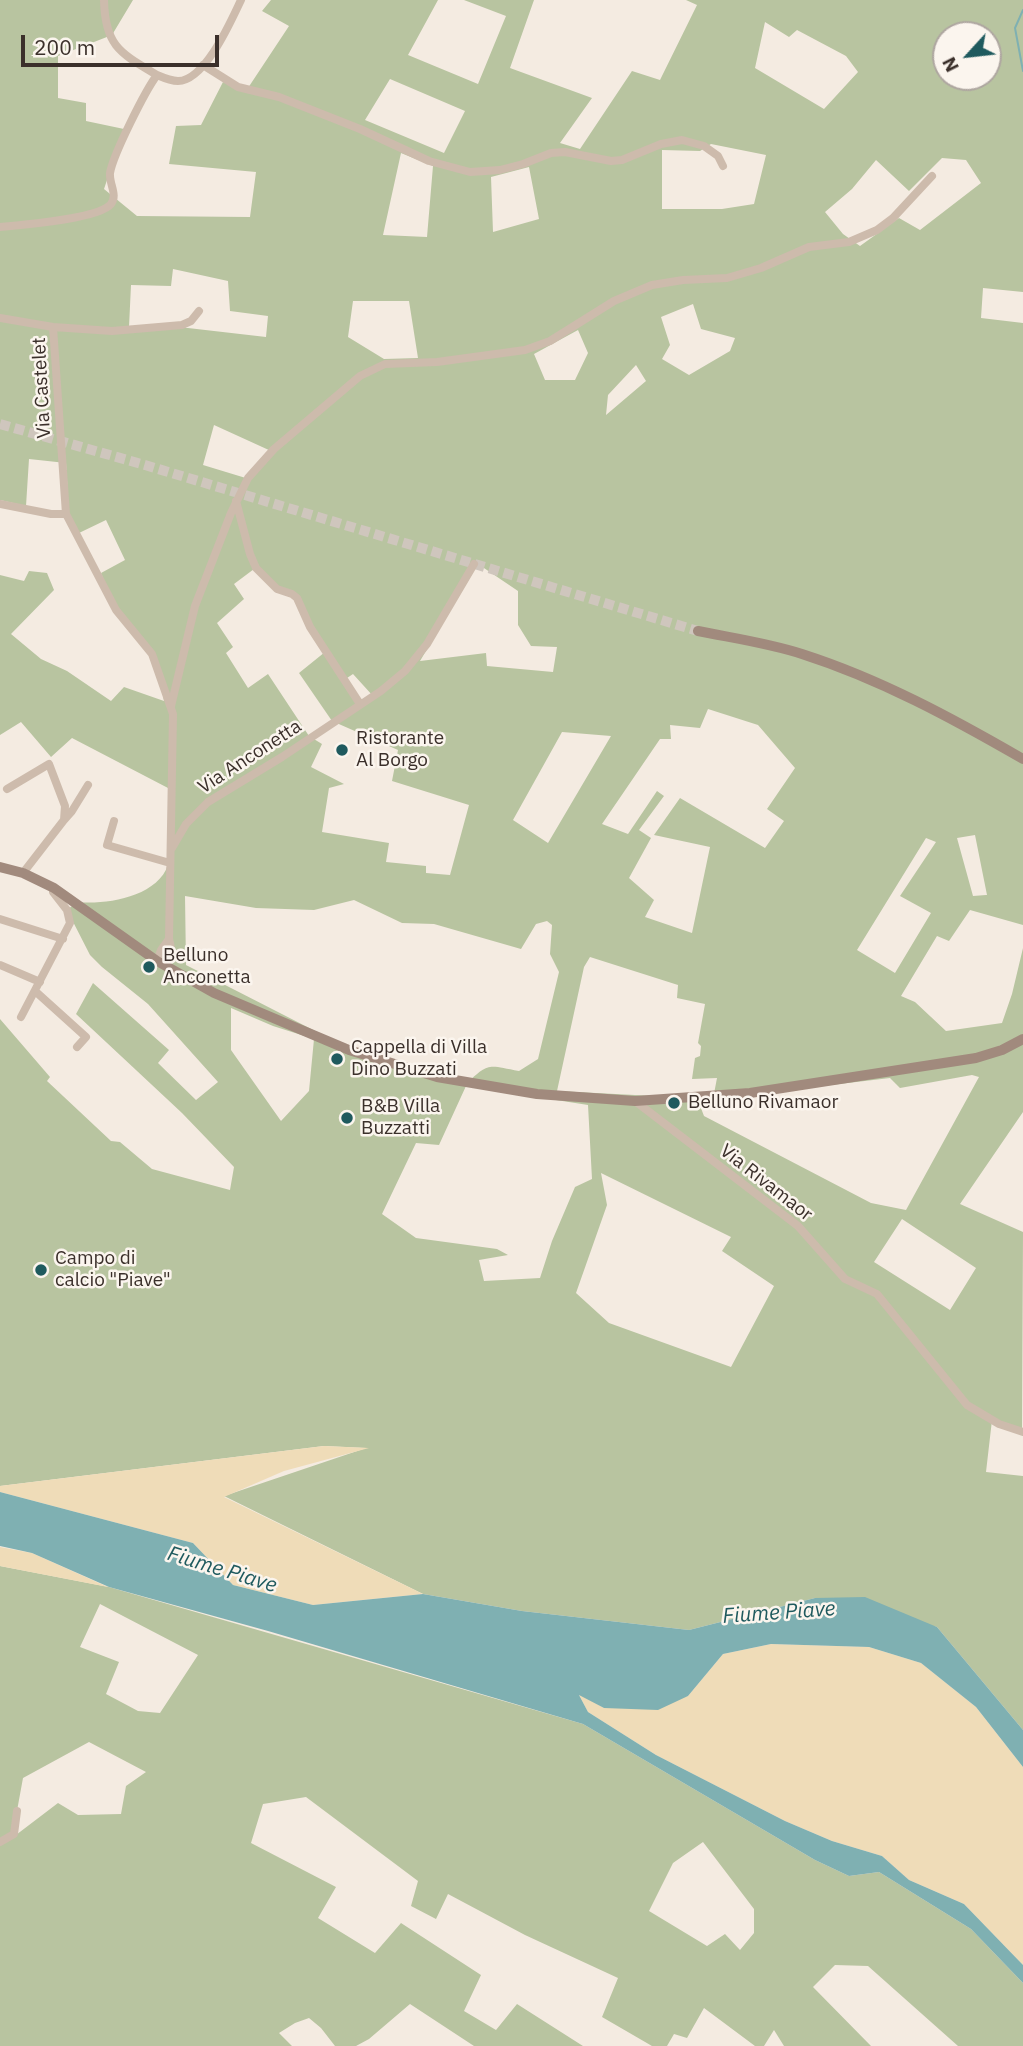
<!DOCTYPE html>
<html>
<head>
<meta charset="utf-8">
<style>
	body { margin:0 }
	#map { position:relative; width:1023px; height:2046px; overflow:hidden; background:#f4ebe1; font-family:"IBM Plex Sans",sans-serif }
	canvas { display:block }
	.north { position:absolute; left:932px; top:21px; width:70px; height:70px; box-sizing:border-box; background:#fbf5ee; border:2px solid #aea6a0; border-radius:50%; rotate:243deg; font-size:19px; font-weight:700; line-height:28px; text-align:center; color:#3b302b }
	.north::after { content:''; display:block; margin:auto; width:24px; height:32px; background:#1f5a5e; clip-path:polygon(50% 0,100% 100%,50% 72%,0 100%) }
	.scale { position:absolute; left:21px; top:35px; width:198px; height:32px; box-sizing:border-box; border:4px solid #3b302b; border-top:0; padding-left:9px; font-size:21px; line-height:24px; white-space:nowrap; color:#3b302b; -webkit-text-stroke:5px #fbf5ee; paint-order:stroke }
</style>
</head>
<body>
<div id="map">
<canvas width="1023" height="2046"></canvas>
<div class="north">N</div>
<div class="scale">200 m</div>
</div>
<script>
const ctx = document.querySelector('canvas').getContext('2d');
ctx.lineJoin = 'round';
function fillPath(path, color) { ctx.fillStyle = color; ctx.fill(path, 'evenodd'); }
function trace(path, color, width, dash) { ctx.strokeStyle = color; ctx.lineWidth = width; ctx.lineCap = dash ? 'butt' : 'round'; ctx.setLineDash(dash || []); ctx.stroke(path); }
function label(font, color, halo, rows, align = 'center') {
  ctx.font = font + ' "IBM Plex Sans",sans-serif'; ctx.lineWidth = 5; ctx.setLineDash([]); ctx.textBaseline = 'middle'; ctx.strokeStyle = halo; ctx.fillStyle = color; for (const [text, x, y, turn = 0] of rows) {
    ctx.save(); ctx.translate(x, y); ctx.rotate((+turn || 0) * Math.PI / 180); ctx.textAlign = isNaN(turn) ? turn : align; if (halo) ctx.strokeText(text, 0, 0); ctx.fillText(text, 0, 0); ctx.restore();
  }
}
const green = new Path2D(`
	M0,0H133L112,35L58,56V98L86,103V121L124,129L104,189L137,216L250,217L256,172L169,164L176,126L201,125L223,82L246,91L289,26L262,11L271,0H438L408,55L478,84L506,16L464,0H534L510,68L592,98L560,143L580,149L632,71L660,80L697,5L686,0H1023V292L983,288L981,318L1023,323V925L970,910L949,941L937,936L901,996L915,1002L946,1031L1002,1023L1012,994L1023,948V1112L960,1204L1023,1232L1022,1432L992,1420L986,1472L1023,1476V1730L937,1627L815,1598L689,1630L522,1611L423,1594L224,1496L366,1448L324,1446L0,1486V1019L50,1077L47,1081L111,1141L120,1142L152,1169L230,1190L234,1167L182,1113L76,1014L93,983L169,1050L158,1063L196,1100L218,1082L148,1004L102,967L90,955L67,910L77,902C106,905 157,897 168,865C172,852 168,805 168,788L72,738L51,757L21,722L0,735V575L24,581L29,571L47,573L54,590L11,634L41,659L67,671L111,701L124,687L164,701L158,668L111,597L101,573L125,560L106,520L79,533L69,513L66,463L29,459L26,506L0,500ZM765,22L789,37L797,30L846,56L858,72L824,109L755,68ZM946,35H988V77H946ZM390,79L465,111L444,153L365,120ZM711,144L766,155L754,204L722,209H662V150L700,151ZM401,153L433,166L427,237L383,235ZM942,158L966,160L981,183L920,230L899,218L860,246L843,234L825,212L852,189L876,160L909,191ZM529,167L539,219L493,232L491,177ZM173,269L228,281L230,311L268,316L266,337L188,328L129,327L131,285L171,286ZM353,301H409L418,358L384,359L348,337ZM693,304L701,329L735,338L730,351L689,375L662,359L670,345L661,317ZM578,330L588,353L575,380H545L534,354ZM636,365L646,381L606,415L608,395ZM214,425L271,451L249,479L203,465ZM478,564L518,591V625L531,646L557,647L553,672L487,666L486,653L420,661ZM254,569L296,600L325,652L299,673L332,721L398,750L392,781L469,805L450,875L426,873V866L386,862L389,843L322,832L329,788L344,784L311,767L322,744L309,736L268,674L248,688L226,653L233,647L217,623L244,599L234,584ZM353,674L373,696L360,705L344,680ZM708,709L758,725L795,768L767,809L784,821L765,848L680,798L654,835L710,847L692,933L645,917L654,900L629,878L651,838L639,830L664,796L657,791L628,834L602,824L660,739H671L670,725L700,728ZM562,732L611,736L548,843L513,820ZM975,835L987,895H986L973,896L957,838ZM926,838L936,842L900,896L931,913L895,973L857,950ZM185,896L256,908L314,910L354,900L402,923L434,924L521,949L536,924L547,921L552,925L550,954L559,972L538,1059L519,1071C487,1065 489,1062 465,1085L315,1038L321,1034L186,965ZM590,957L678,985L677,998L705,1004L698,1043L701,1046L700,1056L695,1058L692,1079L717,1078L713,1099L557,1091L584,967ZM231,1008L273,1026L314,1039L309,1091L281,1121L231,1050ZM972,1075L979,1077L906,1210L871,1203L704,1116L699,1103L713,1099L890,1078L900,1088ZM466,1086L588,1105L592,1179L575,1187L552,1241L540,1278L484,1281L479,1260L508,1255L497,1249L416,1238L382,1214L416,1143L439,1145ZM601,1173L731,1237L722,1251L774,1286L731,1367L609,1323L576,1293L607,1205ZM902,1219L976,1268L950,1310L874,1262Z
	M0,1566L109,1587L583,1724L815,1860L849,1876L879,1872L971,1929L1023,1983V2046H958L868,1966L835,1965L813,1987L871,2046H784L774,2030L764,2046H755L704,2008L687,2038L674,2034L667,2046H652L602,2017L618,1978L525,1935L448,1894L436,1919L411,1906L418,1881L306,1797L263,1804L251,1843L336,1887L318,1918L375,1953L401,1923L481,1975L464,2011L496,2030L517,2004L583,2046H474L410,2004L369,2039L356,2046H335L321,2028L309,2018L295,2023L279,2033L292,2046H0ZM100,1604L198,1655L160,1713L138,1711L106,1694L119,1662L80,1647ZM89,1742L146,1772L126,1786L121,1814L78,1815L58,1803L12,1838L23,1778ZM703,1842L754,1909V1933L740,1950L725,1934L707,1946L649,1911L673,1863Z`);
const sand = new Path2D(`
	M324,1446L369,1448L284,1471L224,1497L423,1594L313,1605L233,1585L193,1543L0,1492V1486Z
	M0,1547L32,1553L108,1587L0,1566Z
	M771,1644L869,1647L921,1663L976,1707L1023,1767V1965L964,1904L909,1880L882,1856L832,1841L785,1821L656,1755L588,1712L578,1693L604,1708H630L688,1696L723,1654Z`);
const water = new Path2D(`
	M0,1492L193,1543L233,1585L313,1605L423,1594L522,1611L689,1630L815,1598L865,1597L937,1627L1023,1730V1767L976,1707L921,1663L869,1647L771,1644L723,1654L688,1696L658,1710L604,1708L579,1695L588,1712L656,1755L785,1821L832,1841L882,1856L909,1880L964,1904L1023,1965V1983L971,1929L879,1872L849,1876L815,1860L583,1724L268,1631L109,1587L32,1553L0,1546Z`);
const stream = new Path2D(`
	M1023,10L1015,28L1023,71`);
const secondaryTunnel = new Path2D(`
	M0,424L145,465L698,631`);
const street = new Path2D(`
	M203,65L238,87L279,97L360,129L429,161L470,172L500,170L523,164L551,153L565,152L611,161L622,160L661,144L682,140L704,146L718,156L723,166
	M157,75C164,78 171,81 178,81C205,81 231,21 241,0
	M0,227C21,225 99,219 111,204C118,195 109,184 110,173C113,155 145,91 157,75C120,53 105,46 104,0
	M0,318L53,327L112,331L182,325L191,321L199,311
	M53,327L66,514L116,610L152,654L173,714L169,939C172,950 173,957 163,965
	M236,501L250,554L256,568L277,589L292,594L297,598L310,627L360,704
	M0,504L51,514H66
	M171,706L195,606L231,513L248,478L274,449L360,376L385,364L437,362L525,350L550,341L614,301L652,285L683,280L727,278L761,268L809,247L849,242L877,230L893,218L932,176
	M7,789L49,764L65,806L64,820L23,873
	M64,820L72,811L88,785
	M114,821L107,845L170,863
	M172,848L186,824L208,802L282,757L381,691L405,671L427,644L474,564
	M0,919L63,939
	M157,961L161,950L169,939
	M0,965L40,982
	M35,991L86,1037L77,1047
	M21,1017L70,923L67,910L53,892L54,888
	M635,1101L798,1226L845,1279L877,1294L967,1405L999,1424L1023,1432
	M0,1842L14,1834L17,1811`);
const secondary = new Path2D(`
	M698,631C732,638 768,643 802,654C880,679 952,718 1023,759
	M0,867L23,873L54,888L157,961L214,993L349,1050L437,1077L537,1094L635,1101L750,1093L976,1058L1002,1050L1023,1039`);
const markers = [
	[342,750,7,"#1f5a5e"],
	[149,967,7,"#1f5a5e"],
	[337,1059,7,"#1f5a5e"],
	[674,1103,7,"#1f5a5e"],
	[347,1118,7,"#1f5a5e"],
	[41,1270,7,"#1f5a5e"]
];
const streetNames = [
	["Via Castelet",42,388,-93],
	["Via Anconetta",250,757,-33],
	["Via Rivamaor",766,1183,38]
];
const poiNames = [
	["Ristorante",356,739],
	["Al Borgo",356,761],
	["Belluno",163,956],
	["Anconetta",163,978],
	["Cappella di Villa",351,1048],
	["Dino Buzzati",351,1070],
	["Belluno Rivamaor",688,1103],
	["B&B Villa",361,1107],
	["Buzzatti",361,1129],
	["Campo di",55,1259],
	["calcio \"Piave\"",55,1281]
];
const waterNames = [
	["Fiume Piave",222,1570,17],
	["Fiume Piave",779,1613,-4]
];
fillPath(green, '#b8c4a0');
fillPath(sand, '#efdcb8');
fillPath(water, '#7fb0b2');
trace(stream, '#7fb0b2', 2);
trace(secondaryTunnel, '#cfc6bd', 10, [10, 5]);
trace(street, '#cdbbac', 8);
trace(secondary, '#a18a7d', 10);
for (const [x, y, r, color] of markers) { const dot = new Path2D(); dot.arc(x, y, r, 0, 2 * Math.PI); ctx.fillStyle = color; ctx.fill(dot); trace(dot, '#fbf5ee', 2.5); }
label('19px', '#3b302b', '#fbf5ee', streetNames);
label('19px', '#3b302b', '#fbf5ee', poiNames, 'left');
label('italic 21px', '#1f5a5e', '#fbf5ee', waterNames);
</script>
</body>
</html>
